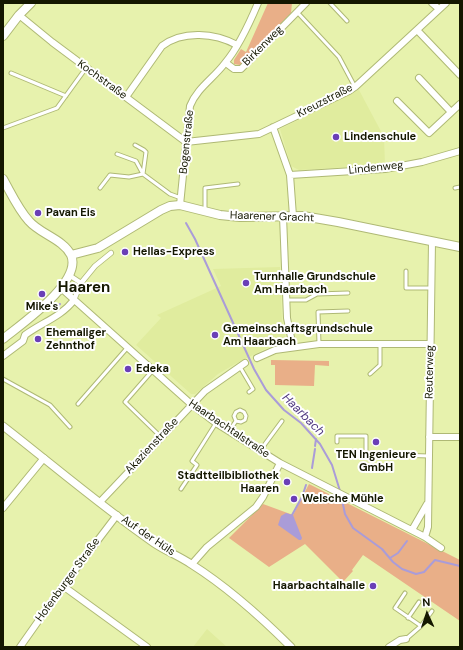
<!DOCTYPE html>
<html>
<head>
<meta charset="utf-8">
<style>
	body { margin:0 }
	#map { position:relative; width:463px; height:650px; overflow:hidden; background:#e7f2ad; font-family:"DM Sans",sans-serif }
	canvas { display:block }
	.frame { position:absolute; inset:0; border:4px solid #141700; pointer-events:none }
	.north { position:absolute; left:407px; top:594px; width:40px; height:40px; -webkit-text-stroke:3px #fff; paint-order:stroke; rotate:357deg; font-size:11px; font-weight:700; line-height:16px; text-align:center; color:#141700 }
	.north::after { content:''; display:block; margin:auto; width:14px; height:18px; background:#141700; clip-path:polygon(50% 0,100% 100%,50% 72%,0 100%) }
</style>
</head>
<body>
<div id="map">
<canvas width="463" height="650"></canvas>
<div class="frame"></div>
<div class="north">N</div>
</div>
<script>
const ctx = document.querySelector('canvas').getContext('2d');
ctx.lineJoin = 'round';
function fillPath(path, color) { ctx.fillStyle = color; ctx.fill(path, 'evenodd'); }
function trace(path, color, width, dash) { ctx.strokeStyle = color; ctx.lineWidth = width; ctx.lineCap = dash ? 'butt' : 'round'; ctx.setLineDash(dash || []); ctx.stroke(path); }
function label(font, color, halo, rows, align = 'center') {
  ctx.font = font + ' "DM Sans",sans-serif'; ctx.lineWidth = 4; ctx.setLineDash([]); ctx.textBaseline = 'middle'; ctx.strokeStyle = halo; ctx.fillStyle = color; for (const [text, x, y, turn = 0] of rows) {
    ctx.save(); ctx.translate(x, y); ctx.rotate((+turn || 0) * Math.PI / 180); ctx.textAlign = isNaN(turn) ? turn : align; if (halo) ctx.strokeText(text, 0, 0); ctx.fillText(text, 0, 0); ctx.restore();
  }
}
const built = new Path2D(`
	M359,90L384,137L385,165L299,170L291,166L280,129Z
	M280,267L282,320L286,341L285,343L267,348L235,364L218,374L195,394H191L136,345L161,318L157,315L221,286L213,269Z
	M207,629L227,647H193Z`);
const green = new Path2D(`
	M268,3H292L291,13L242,63L240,65L234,64V60L241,49L246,52Z
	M271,360L329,361V366L315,365L314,386L275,385V365H271Z
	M309,484L460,560V621L363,555L352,570L353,571L343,582L305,544L269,567L229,538L263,504L293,515Z`);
const water = new Path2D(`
	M286,513L293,515L302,538L301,540H299L278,525L281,516Z`);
const stream = new Path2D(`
	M186,223L195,239L254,369L266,390L284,410L301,423L320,444L332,465L340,491
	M58,306L60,304
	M315,446L316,439
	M312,468L315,449
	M341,495L345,514L353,528L382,549L393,562L402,569L416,574L424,572L435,560L460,566
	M292,515L302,497L306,485
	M390,558L398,553L407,541`);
const service = new Path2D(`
	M330,3L347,21
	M297,12L339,57L355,87
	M11,73L66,96
	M3,128L57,108L86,68
	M135,145L144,150L146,152L143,174
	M117,154L136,161L143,174
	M100,188L110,175L129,177L143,174L170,194L181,198
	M455,188L460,187
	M205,209V188L238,184
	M406,271V288H431
	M286,300H306L317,294L348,293
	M319,344L318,312L348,311
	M240,367L253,389L249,392
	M153,370L125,402L161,437
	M370,374L380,365V344
	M3,379L50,405L70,427
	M78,404L128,347
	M229,431L236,421L241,422L245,420L246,416L244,412L240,410L236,412L234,416L236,421
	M337,442V436H366V454L429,456
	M261,451L265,444L282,421
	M181,489L197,465L192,461L216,423
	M405,593L395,608L421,626L406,639
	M408,618L419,602
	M421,626L432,611`);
const pedestrian = new Path2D(`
	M69,275L81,283
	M74,300L81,283L95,266L111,253`);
const minor = new Path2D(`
	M432,3L439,9
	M19,15L52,42L186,142
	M417,30L460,75
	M226,63L234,69H241L306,3
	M419,78L451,112
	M126,97L162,46C183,30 215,33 237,45
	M397,101L429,133L460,104
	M273,127L290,175L293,216
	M186,142L259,134L349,91L355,87L446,3
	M290,175L385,169L422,162L460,151
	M180,205L190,106C197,88 214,78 225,63C238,48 250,22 258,3
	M283,216L287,318L293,347
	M61,288L191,404L216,423L280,463L425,537L441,548
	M3,356L23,341L25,335C41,323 61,317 74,300
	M257,358L275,350L319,344H430
	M429,437H460
	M100,502L205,391L245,363
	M3,508L44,458
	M412,530L427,504
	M425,537L428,527L432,241
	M192,564L207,547L256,507L263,497L280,463
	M63,586L147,647
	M20,647L63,586L117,515
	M389,647L400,640L406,639`);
const tertiary = new Path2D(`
	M3,426C53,465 102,507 154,543C166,551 179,556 191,564C226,586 262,618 291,647`);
const secondary = new Path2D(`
	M3,36L19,15L31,3
	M3,179C11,193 18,209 29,221C40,234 63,239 71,255C83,282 20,325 3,339
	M71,255L98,248L161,210L170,206L180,205L220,215L240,217L303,216L338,222L460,247`);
const markers = [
	[336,137,4,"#6a3fb7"],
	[38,213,4,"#6a3fb7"],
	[125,252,4,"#6a3fb7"],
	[246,283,4,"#6a3fb7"],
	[42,294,4,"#6a3fb7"],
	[215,335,4,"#6a3fb7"],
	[38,339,4,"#6a3fb7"],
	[128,369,4,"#6a3fb7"],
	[376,442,4,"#6a3fb7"],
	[287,482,4,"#6a3fb7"],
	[294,499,4,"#6a3fb7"],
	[373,586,4,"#6a3fb7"]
];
const streetNames = [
	["Birkenweg",263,46,-45],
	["Kochstraße",102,80,36],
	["Kreuzstraße",325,101,-27],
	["Bogenstraße",187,142,-84],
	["Lindenweg",376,168,-6],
	["Haarener Gracht",272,217,2],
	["Reuterweg",430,372,-89],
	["Haarbachtalstraße",229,429,34],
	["Akazienstraße",152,446,-47],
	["Auf der Hüls",148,536,34],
	["Hofenburger Straße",68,580,-54]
];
const poiNames = [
	["Lindenschule",344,137],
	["Pavan Eis",46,213],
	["Hellas-Express",133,252],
	["Turnhalle Grundschule",254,277],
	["Am Haarbach",254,290],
	["Mike's",42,307,"center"],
	["Gemeinschaftsgrundschule",223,329],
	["Am Haarbach",223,342],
	["Ehemaliger",46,333],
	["Zehnthof",46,346],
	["Edeka",136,369],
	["TEN Ingenieure",376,455,"center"],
	["GmbH",376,468,"center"],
	["Stadtteilbibliothek",279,476,"right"],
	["Haaren",279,489,"right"],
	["Welsche Mühle",302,499],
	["Haarbachtalhalle",365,586,"right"]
];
const waterNames = [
	["Haarbach",303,415,45]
];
const districtNames = [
	["Haaren",84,288]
];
fillPath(built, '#e0ec9e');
fillPath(green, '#e9af88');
fillPath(water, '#aa9cd8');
trace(stream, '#aa9cd8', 2);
trace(service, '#afb975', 5);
trace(pedestrian, '#afb975', 6);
trace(minor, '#afb975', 8);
trace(tertiary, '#afb975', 9);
trace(secondary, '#afb975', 10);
trace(service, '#fff', 3);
trace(pedestrian, '#fff', 4.5);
trace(minor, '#fff', 6);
trace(tertiary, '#fff', 7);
trace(secondary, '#fff', 8);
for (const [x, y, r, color] of markers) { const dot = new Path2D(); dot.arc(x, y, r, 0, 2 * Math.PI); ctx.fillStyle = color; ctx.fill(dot); trace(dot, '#fff', 1.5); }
label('11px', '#141700', '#fff', streetNames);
label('bold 11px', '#141700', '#fff', poiNames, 'left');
label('italic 12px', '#4f3880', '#fff', waterNames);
label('bold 15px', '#141700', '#fff', districtNames);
</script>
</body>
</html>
